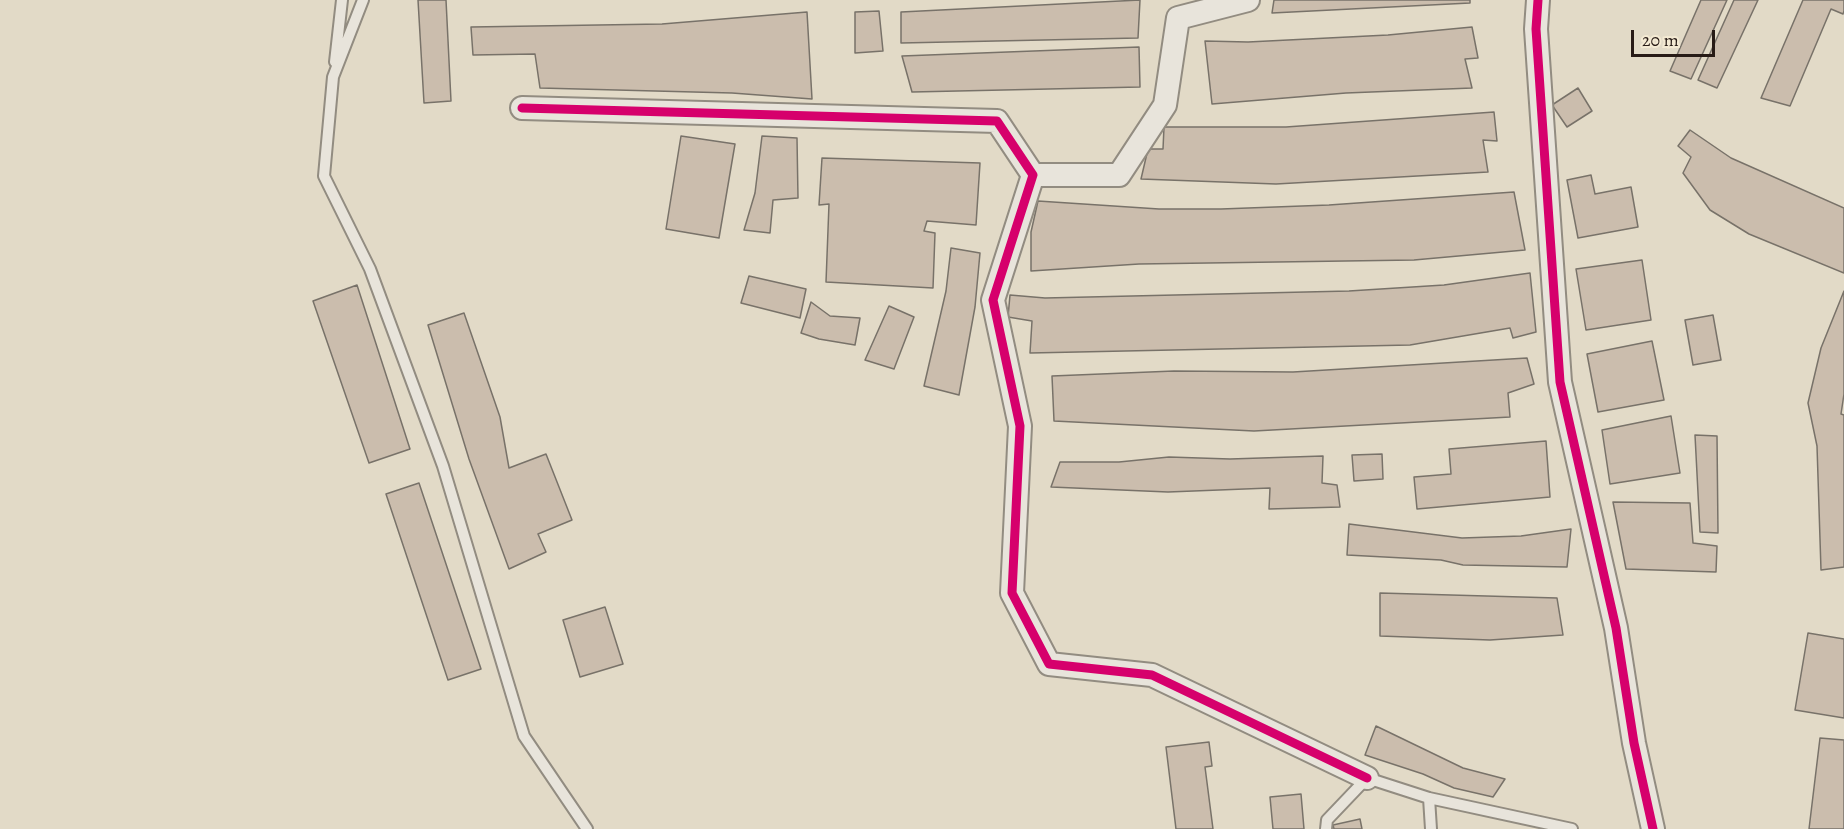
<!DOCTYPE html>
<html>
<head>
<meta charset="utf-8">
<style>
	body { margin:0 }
	#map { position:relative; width:1844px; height:829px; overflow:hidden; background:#e2dac7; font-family:Alegreya,serif }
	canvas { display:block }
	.scale { position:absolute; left:1631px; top:30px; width:84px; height:27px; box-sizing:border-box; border:3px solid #271b16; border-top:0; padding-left:8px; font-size:18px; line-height:21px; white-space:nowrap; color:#271b16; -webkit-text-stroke:4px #f4ead3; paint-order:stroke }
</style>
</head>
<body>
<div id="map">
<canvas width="1844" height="829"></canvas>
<div class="scale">20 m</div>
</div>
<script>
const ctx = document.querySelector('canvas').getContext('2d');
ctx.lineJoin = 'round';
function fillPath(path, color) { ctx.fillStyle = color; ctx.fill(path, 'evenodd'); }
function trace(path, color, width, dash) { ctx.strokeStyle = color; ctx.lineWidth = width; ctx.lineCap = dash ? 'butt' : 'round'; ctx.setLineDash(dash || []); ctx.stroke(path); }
const building = new Path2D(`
	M418,0H446L451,101L424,103Z
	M1140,0L1138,38L901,43V12Z
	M1274,0H1470V3L1272,13Z
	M1701,0H1727L1691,79L1670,71Z
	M1734,0H1758L1717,88L1698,80Z
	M1803,0H1844V11L1843,14L1831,9L1790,106L1761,98Z
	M879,11L883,51L855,53V12Z
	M807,12L812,99L732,93L540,88L535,54L473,55L471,27L662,24Z
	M1472,27L1478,58L1465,59L1472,88L1346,93L1212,104L1205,41L1248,42L1388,35Z
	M1139,47L1140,87L912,92L902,56Z
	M1578,88L1592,111L1567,127L1552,105Z
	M1494,112L1497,141L1483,140L1488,172L1276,184L1141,179L1148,149H1163L1164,127H1286Z
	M1690,130L1731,158L1844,208V273L1749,234L1710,210L1683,173L1691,157L1678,146Z
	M681,136L735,144L719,238L666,229Z
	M762,136L797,138L798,198L773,200L770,233L744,230L755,193Z
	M822,158L980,163L976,225L927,221L924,231L935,233L933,288L826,282L829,204L819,205Z
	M1591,175L1595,194L1631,187L1638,227L1578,238L1567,180Z
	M1514,192L1525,250L1414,260L1139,264L1031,271V232L1038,201L1159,209H1221L1329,205Z
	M951,248L980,253L975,307L959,395L924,386L946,291Z
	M1642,260L1651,320L1586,330L1576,269Z
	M1530,273L1536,332L1513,338L1510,328L1410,345L1030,353L1032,321L1008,317L1010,295L1045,298L1349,291L1444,285Z
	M749,276L806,289L800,318L741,303Z
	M357,285L410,449L369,463L313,301Z
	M1844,291V394L1841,414L1844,415V567L1821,570L1817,446L1808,403L1821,348Z
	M811,302L830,316L860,318L855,345L819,339L801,333Z
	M889,306L914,317L894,369L865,360Z
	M464,313L500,417L509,468L546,454L572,520L538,534L546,552L509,569L469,459L428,325Z
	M1713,315L1721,360L1693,365L1685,320Z
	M1652,341L1664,400L1598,412L1587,354Z
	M1527,358L1534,384L1508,393L1510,417L1254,431L1054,421L1052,376L1174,371L1293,372Z
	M1671,416L1680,473L1610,484L1602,430Z
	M1695,435L1717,436L1718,533L1700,532Z
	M1546,441L1550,497L1417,509L1414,477L1451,474L1449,449Z
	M1382,454L1383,479L1354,481L1352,455Z
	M1323,456L1322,483L1337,485L1340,507L1269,509L1270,488L1168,492L1051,487L1060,462H1119L1169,457L1230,459Z
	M419,483L481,669L448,680L386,494Z
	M1613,502L1690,503L1693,543L1717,546L1716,572L1626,569Z
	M1349,524L1462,538L1521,536L1571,529L1567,567L1463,565L1441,560L1347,555Z
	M1380,593L1557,598L1563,635L1490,640L1380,636Z
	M605,607L623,664L580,677L563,620Z
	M1808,633L1844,639V718L1795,710Z
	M1376,726L1463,768L1505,779L1493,797L1454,788L1423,774L1365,755Z
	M1820,738L1844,740V829H1809Z
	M1209,742L1212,766L1205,767L1213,829H1176L1166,747Z
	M1301,794L1304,829H1273L1270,797Z
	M1360,819L1362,829H1334L1333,825Z`);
const service = new Path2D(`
	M363,0L333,77L324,176L370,269L443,466L524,736L587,829
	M335,62L342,0
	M1429,798L1431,829
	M1326,829L1327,820L1367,778L1429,798L1572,829`);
const minor = new Path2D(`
	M1538,0L1536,29L1560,382L1616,628L1634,743L1653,829
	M522,108L997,121L1033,175
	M1033,175L993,300L1020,426L1012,593L1049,664L1152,675L1367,778
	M1033,175H1119L1165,105L1178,18L1248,0`);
const cycleway = new Path2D(`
	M1538,0L1536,29L1560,382L1616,628L1634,743L1653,829
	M522,108L997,121L1033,175L993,300L1020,426L1012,593L1049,664L1152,675L1367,778`);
fillPath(building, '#cbbdad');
trace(building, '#787269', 1.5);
trace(service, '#928c81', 14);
trace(minor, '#928c81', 26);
trace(service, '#e8e4db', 10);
trace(minor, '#e8e4db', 22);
trace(cycleway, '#d6006c', 9);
</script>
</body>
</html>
